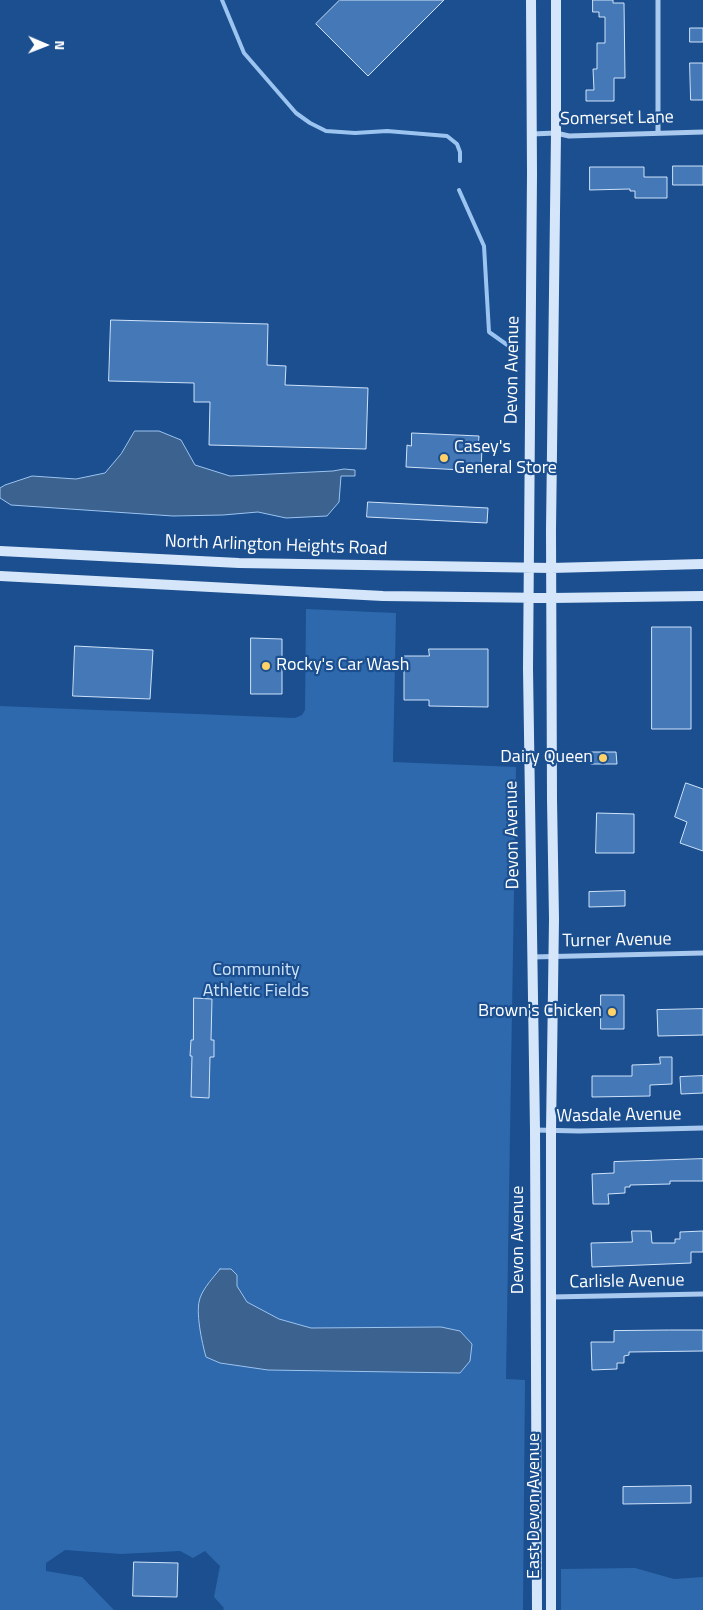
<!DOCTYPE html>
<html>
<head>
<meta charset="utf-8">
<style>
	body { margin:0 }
	#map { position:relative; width:703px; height:1610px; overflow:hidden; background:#1b4f8f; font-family:"Titillium Web",sans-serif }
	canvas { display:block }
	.north { position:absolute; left:20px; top:20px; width:50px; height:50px; -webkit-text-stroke:4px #1b4f8f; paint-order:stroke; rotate:91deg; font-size:14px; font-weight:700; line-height:20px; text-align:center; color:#fff }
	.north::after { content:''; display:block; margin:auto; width:18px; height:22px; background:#fff; clip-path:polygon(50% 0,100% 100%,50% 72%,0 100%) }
</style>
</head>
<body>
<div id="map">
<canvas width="703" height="1610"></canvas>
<div class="north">N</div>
</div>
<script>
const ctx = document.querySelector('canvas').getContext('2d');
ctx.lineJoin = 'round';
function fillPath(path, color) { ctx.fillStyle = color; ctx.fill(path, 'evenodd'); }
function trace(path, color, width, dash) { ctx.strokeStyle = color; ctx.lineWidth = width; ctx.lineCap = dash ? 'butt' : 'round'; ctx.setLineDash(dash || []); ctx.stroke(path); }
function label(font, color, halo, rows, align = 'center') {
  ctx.font = font + ' "Titillium Web",sans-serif'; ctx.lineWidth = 4.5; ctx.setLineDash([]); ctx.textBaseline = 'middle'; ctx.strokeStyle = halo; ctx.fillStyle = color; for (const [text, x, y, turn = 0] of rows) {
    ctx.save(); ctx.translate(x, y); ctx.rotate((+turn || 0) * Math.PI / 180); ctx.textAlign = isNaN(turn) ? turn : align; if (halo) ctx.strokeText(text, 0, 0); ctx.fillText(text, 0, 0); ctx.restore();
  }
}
const green = new Path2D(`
	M306,609L396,613L393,762L516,767L506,1379L525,1380L523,1610H223L224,1608L214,1597L220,1566L205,1551L193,1558L180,1551L121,1554L65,1550L46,1563V1571L82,1577L114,1610H0V706L295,718L302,715L305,710Z
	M635,1568L674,1579L703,1577V1610H561V1569Z`);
const water = new Path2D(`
	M135,431H159L181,440L195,465L230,476L333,471L344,469L355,470V476H341L339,502L327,516L286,518L258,512L223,515L173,516L11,505L0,498V488L5,485L32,476L76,479L105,473L121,454Z
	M220,1269H231L237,1275V1286L247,1302L279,1319L311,1328L441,1327L460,1331L472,1344L470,1361L460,1373L268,1370L220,1363L206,1357C202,1343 195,1311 200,1298C204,1287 213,1278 220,1269Z`);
const stream = new Path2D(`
	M222,0L244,53L296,113L310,123L326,131L355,133L387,131L447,136L457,144L460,152V161
	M459,190L484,246L489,332L513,349`);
const building = new Path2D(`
	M340,0H444L368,76L316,24Z
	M593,0H613V3H624L625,78H614V101H586V90H594L593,69H597V43H605V17H599V12H593Z
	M690,28H703V42H690Z
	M690,63H703V100H691Z
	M673,166H703V185H673Z
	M590,167H644V177H667V198H635V191H630V189L590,190Z
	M111,320L268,324L267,365L286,366L285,385L368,388L366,449L209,445L210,402H194V383L109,381Z
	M412,433L479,436L478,448H482L481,471L406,467L407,445L411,446Z
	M368,502L488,508L487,523L367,517Z
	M652,627H691V729H652Z
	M251,638L282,639V694H251Z
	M75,646L153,650L150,699L73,696Z
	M429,649H488V707L429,706V700H404V656H429Z
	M590,752H616L617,764H591Z
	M686,783L703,789V851L680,843L687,822L675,817Z
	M597,813L634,814V853H596Z
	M625,891V906L589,907V892Z
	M601,995H624V1029H601Z
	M194,998L212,999L211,1040H214V1057H210L209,1098L191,1097L192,1056H190L191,1040H193Z
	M703,1009V1035L658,1036L657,1010Z
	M660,1057H672V1084L650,1085V1096L592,1097V1076H632V1065L660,1064Z
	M703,1076V1093L681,1094L680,1077Z
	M703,1159V1181H670V1184L630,1185V1187H625V1193L608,1194L609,1204H593L592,1174L614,1173V1162Z
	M632,1231H651L652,1243H675V1239H680V1232L703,1231V1252H691V1263L592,1267L591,1243L632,1242Z
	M670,1330H703V1351L629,1352V1355L624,1356V1363H617V1369L592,1370L591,1342H614V1331Z
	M691,1486V1503L623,1504V1487Z
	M134,1562L178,1563L177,1597L133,1596Z`);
const street = new Path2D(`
	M658,0V133
	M532,134L556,133L569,136L703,132
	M532,957L703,953
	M535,1130L579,1131L703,1128
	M551,1297L703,1294`);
const secondary = new Path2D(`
	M531,0L532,173L528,668L535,1130L537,1610
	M0,551L239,563L551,568L703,564
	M0,576L383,596L551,598L703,596
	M551,1610V1131L554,919L552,799L551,530L556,133V0`);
const markers = [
	[444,458,5,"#ffd166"],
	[266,666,5,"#ffd166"],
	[603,758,5,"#ffd166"],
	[612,1012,5,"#ffd166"]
];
const streetNames = [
	["Somerset Lane",617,119,-1],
	["Devon Avenue",513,370,-89],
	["North Arlington Heights Road",276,546,2],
	["Devon Avenue",513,835,-91],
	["Turner Avenue",617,941,-1],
	["Wasdale Avenue",619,1116,-1],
	["Devon Avenue",519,1240,-90],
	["Carlisle Avenue",627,1282,-1],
	["East Devon Avenue",535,1506,-90]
];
const poiNames = [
	["Casey's",454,448],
	["General Store",454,469],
	["Rocky's Car Wash",276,666],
	["Dairy Queen",593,758,"right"],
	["Brown's Chicken",602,1012,"right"]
];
const parkNames = [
	["Community",256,971],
	["Athletic Fields",256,992]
];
fillPath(green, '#2e69ad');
fillPath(water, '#3c6290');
trace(water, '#9cc4f0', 1);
trace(stream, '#9cc4f0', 4);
fillPath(building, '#4478b7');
trace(building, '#cfe3fa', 1);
trace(street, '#a9c9ee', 5);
trace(secondary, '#d6e6fa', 10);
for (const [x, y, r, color] of markers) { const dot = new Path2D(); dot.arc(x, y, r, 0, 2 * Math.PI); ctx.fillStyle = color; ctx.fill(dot); trace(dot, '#1b4f8f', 2); }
label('18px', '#fff', '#1b4f8f', streetNames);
label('18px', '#fff', '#1b4f8f', poiNames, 'left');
label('18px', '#cfe3fa', '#1b4f8f', parkNames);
</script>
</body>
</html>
